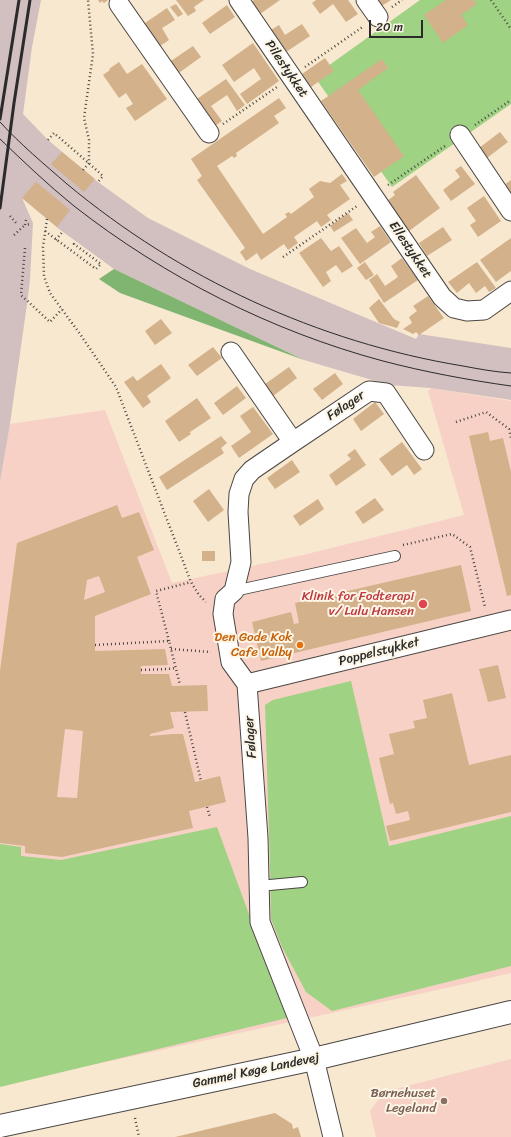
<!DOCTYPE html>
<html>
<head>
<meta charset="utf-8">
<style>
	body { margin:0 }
	#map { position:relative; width:511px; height:1137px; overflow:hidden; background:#f8e8d0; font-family:Sriracha,sans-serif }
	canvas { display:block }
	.scale { position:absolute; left:369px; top:20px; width:54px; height:18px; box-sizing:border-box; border:2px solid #2b2b2b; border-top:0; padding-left:5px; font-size:12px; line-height:14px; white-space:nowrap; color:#2b2b2b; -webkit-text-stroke:3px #fcf5e5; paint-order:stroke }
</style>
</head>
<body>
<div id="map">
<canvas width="511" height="1137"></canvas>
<div class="scale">20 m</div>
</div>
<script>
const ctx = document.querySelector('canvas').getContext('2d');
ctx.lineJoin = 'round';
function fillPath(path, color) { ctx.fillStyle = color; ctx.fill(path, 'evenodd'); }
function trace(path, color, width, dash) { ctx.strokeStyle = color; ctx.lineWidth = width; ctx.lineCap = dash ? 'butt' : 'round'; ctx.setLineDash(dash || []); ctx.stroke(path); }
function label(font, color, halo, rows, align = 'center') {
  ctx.font = font + ' Sriracha,sans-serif'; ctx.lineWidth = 4; ctx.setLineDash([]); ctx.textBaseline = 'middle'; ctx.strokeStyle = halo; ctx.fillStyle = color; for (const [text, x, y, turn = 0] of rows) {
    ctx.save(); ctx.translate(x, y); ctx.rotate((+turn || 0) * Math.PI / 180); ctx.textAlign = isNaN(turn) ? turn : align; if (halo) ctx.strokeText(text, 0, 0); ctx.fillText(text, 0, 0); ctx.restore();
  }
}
const built = new Path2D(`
	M431,388L511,401V973L451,987L0,1085V477L10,424L105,410L172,583L303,555L464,515L428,391Z
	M511,1059V1137H376L370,1111L384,1092Z`);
const industrial = new Path2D(`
	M0,0H41L32,47L23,114L48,140L98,182L148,218L250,269L416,339L419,334L511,348V400L431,388L389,385L304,360L114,269L59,229L22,198L33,223L30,280L27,304L10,424L0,481Z`);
const green = new Path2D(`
	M420,0H511V104L392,187L314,76Z
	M351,681L389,846L511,816V966L332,1011L306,992L282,947L271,919L270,866L265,705L273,700Z
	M217,827L287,1018L0,1087V844L21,847V856L61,860Z`);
const forest = new Path2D(`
	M114,269L304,360L120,293L99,279Z`);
const building = new Path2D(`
	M98,0H108L104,3L102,1L100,3Z
	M176,0H204L194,7L196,11L188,16Z
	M254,0H280L260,14L252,2Z
	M316,0H348L358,14L346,22L333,4L320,14L312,3Z
	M375,0H391L380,7Z
	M446,0H474L477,4L461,15L468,25L443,43L424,15Z
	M176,4L183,14L178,17L170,7Z
	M227,5L235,17L210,34L202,23Z
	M167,8L175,20L162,28L169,40L157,48L142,25Z
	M302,24L310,36L286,52L271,30L279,25L285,35Z
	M253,43L279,81L247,104L240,94L261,79L254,68L234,82L222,65Z
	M193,46L201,57L176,75L168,63Z
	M325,58L334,71L311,87L302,74Z
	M382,59L388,68L358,90L404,156L374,177L321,101Z
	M119,62L127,74L142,64L167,99L135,121L126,108L133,104L126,93L119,98L103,75L110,70L109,69Z
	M226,79L245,105L237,111L227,95L211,106L222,121L212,128L194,101Z
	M279,98L286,108L274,116L279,123L236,153L237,156L234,158L232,156L217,166L263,234L287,217L285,214L289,212L291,214L314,197L309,189L320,181L330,183L342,174L347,181L340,185L350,199L327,215L331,220L321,227L317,221L294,237L298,243L288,250L284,244L261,260L257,253L246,261L240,252L245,248L197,180L202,176L191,159Z
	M500,132L508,142L487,158L479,148Z
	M62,152L95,179L84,192L51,164Z
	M461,166L475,184L451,201L443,190L460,177L455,170Z
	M416,175L440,208L409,231L387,201L395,195L393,192Z
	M511,180V195L504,185Z
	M36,182L70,210L57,227L22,198Z
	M484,196L501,221L478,237L470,225L476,221L467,208Z
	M348,213L353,220L334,232L330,226Z
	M380,226L391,242L360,264L341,238L356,228L367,243L375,237L371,232Z
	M443,227L452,240L427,256L419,243Z
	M321,238L331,251L339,246L353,266L342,273L336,265L326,272L331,281L323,287L299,253Z
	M511,238V271L496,282L480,260Z
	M402,258L418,280L384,303L369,280L377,274L385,286L398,277L391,266Z
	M365,262L374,275L366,280L357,268Z
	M477,262L496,288L489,292L485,286L476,293L469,283L457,293L448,282Z
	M428,296L444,318L419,335L416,332L413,334L403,329L412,323L409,317L417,311L413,306Z
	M379,299L394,319L400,322L397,328L379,323L369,308Z
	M161,319L172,333L155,345L145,331Z
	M213,347L222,358L197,376L188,365Z
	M161,364L171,378L147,396L151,402L143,408L124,382L133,376L137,381Z
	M289,367L297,378L273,396L265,384Z
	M335,373L343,384L322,400L313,389Z
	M237,386L246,398L223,415L214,403Z
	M197,398L211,418L190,432L191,434L179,442L165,421Z
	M375,402L384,414L361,431L353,419Z
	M253,407L273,434L239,458L231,446L251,432L240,416Z
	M488,432L490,441L503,438L511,472V595L507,596L469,436Z
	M221,436L227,443L221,448L224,453L167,490L159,477Z
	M402,442L422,469L414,475L407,465L392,476L379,459Z
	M355,449L366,465L336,486L329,475L351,459L347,455Z
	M292,460L300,472L275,489L267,478Z
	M209,489L224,510L208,522L193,501Z
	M375,498L384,510L363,524L355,512Z
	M318,499L324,509L300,526L293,516Z
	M117,505L122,518L139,512L154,550L137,557L151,594L95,616V651L165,649L168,665L141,666V674H169L172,686L207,685L208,711L170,712L174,728L150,734V736L173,734H183L195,782L220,776L226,802L189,811L193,828L62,857L25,853V846L0,843V671L17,543ZM99,576L105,592L84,600L87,580ZM65,729L83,731L77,798L57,797Z
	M202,551H215V561H202Z
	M461,565L471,611L261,661L252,622L291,612L294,624L299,623L295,603Z
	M498,665L506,698L488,702L479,669Z
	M452,693L469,765L511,755V812L390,841L386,826L410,820L408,811L396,814L393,803L390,804L379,758L394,754L389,734L415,728L413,721L427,718L423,700Z
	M275,1113L292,1124L293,1129L298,1127L301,1137H175Z`);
const path = new Path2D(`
	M491,0L511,29
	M392,7L402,0
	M305,67L364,26
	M223,124L277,87
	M475,125L511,100
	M48,140L54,133L84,159L103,176L98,182
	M83,170L89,163V140L84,118L93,54L88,0
	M388,185L445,146
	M10,216L17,224
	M47,219L43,247L44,276L50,293L80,334L116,387L191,582L199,595L206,602
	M26,220L25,225L30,224
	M45,231L96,269L101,264L74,244L76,241
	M56,240L63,231
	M25,248L21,295L50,322L62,309
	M283,257L357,206
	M456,422L486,412L509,429L511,438
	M403,545L452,534L470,547L485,607
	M169,641L156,591L191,582
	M95,645L169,641L180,685
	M171,649L211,652
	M141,670L168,669L176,668
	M185,712L201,781
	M207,807L210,817
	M135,1118L139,1137`);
const lane = new Path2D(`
	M234,591L395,556
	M259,886L302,882`);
const street = new Path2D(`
	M239,0L442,297L454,308L467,311L484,310L511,291
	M366,0L378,17
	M119,4L209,133
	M460,135L511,211
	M231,352L293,442
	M247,684L511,620
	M333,1137L314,1059L260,922L258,838L247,684L231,662L223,614L225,599L234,591L241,562L238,512L239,494L244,479L252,470L293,442L369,391L386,393L424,450`);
const secondary = new Path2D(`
	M0,1126L314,1059L511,1012`);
const tram = new Path2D(`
	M0,122C20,144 44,164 67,184C180,278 317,342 463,366C479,369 495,372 511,373
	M0,139C24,162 48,185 74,206C165,277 271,331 383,361C425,372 468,380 511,386`);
const rail = new Path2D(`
	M0,119L19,0
	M0,208L14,103L30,0`);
const pathBridge = new Path2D(`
	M14,235L25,225`);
const markers = [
	[423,604,5,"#e0444e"],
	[300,645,4,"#e8710a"],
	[444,1101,4,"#8d6e63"]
];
const streetNames = [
	["Pilestykket",286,69,56],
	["Ellestykket",410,250,56],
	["Følager",346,406,-34],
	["Poppelstykket",379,652,-14],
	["Følager",251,737,-94],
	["Gammel Køge Landevej",256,1071,-12]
];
const healthNames = [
	["Klinik for Fodterapi",414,597],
	["v/ Lulu Hansen",414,612]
];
const foodNames = [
	["Den Gode Kok",292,638],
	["Cafe Valby",292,653]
];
const educationNames = [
	["Børnehuset",436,1094],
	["Legeland",436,1109]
];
fillPath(built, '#f7d1c6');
fillPath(industrial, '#d2bfbf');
fillPath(green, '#9fd283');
fillPath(forest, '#7fb471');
fillPath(building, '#d3b18a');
trace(lane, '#4a4744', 12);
trace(street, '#4a4744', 21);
trace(secondary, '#4a4744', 24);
trace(path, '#4a4744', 2.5, [1, 3]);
trace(lane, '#fff', 10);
trace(street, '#fff', 19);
trace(secondary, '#fff', 22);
trace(tram, '#2b2b2b', 1);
trace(rail, '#2b2b2b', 3);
trace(pathBridge, '#4a4744', 2.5, [1, 3]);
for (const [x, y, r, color] of markers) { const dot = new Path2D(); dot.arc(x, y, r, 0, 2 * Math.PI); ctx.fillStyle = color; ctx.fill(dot); trace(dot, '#fcf5e5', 1.5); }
label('13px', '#2b2b2b', '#fcf5e5', streetNames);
label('13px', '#be3a42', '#fcf5e5', healthNames, 'right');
label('13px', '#c56008', '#fcf5e5', foodNames, 'right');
label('13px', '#785e54', '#fcf5e5', educationNames, 'right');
</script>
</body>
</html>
